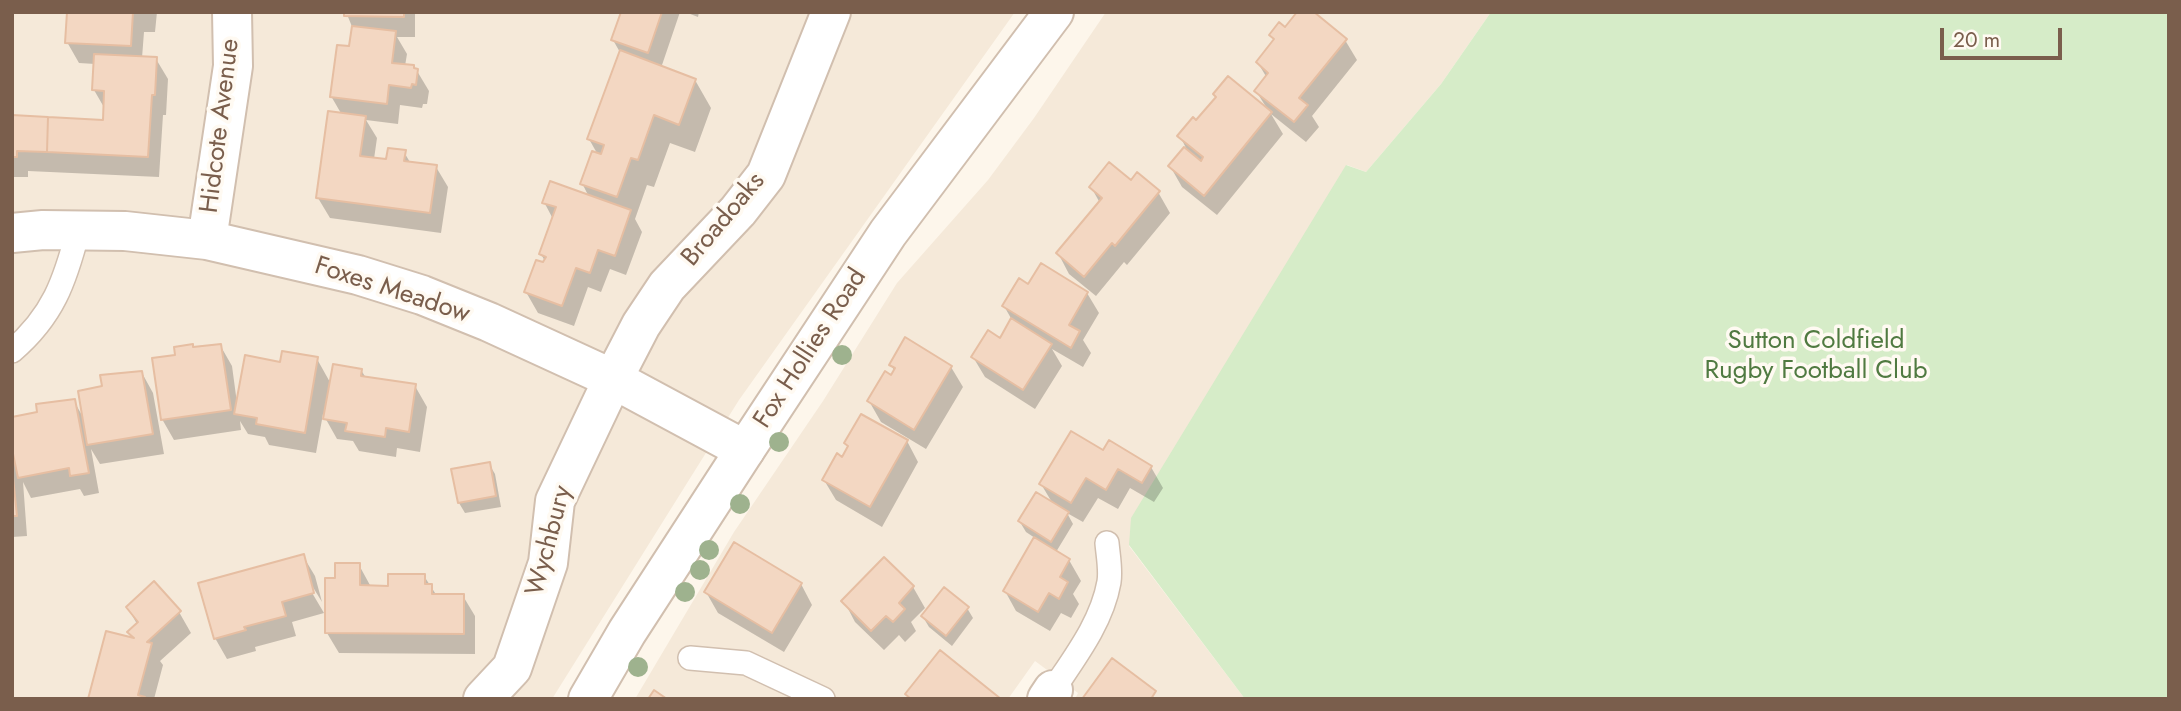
<!DOCTYPE html>
<html>
<head>
<meta charset="utf-8">
<style>
	body { margin:0 }
	#map { position:relative; width:2181px; height:711px; overflow:hidden; background:#fdf6eb; font-family:Jost,sans-serif }
	canvas { display:block }
	.frame { position:absolute; inset:0; border:14px solid #7a5e4c; pointer-events:none }
	.scale { position:absolute; left:1940px; top:28px; width:122px; height:32px; box-sizing:border-box; border:4px solid #7a5e4c; border-top:0; padding-left:9px; font-size:21px; line-height:24px; white-space:nowrap; color:#7a5e4c; -webkit-text-stroke:5px #fffaf2; paint-order:stroke }
</style>
</head>
<body>
<div id="map">
<canvas width="2181" height="711"></canvas>
<div class="frame"></div>
<div class="scale">20 m</div>
</div>
<script>
const ctx = document.querySelector('canvas').getContext('2d');
ctx.lineJoin = 'round';
function fillPath(path, color) { ctx.fillStyle = color; ctx.fill(path, 'evenodd'); }
function trace(path, color, width, dash) { ctx.strokeStyle = color; ctx.lineWidth = width; ctx.lineCap = dash ? 'butt' : 'round'; ctx.setLineDash(dash || []); ctx.stroke(path); }
function label(font, color, halo, rows, align = 'center') {
  ctx.font = font + ' Jost,sans-serif'; ctx.lineWidth = 7; ctx.setLineDash([]); ctx.textBaseline = 'middle'; ctx.strokeStyle = halo; ctx.fillStyle = color; for (const [text, x, y, turn = 0] of rows) {
    ctx.save(); ctx.translate(x, y); ctx.rotate((+turn || 0) * Math.PI / 180); ctx.textAlign = isNaN(turn) ? turn : align; if (halo) ctx.strokeText(text, 0, 0); ctx.fillText(text, 0, 0); ctx.restore();
  }
}
const residential = new Path2D(`
	M12,12H1015L739,400L552,699H12Z
	M1106,12H1491L1441,84L1366,172L1347,165L1129,546L1245,699H1075L1078,693L1035,661L1008,699H635L734,532L823,401L897,283L988,180L1034,118Z`);
const green = new Path2D(`
	M1491,12H2169V699H1245L1129,545L1131,518L1346,165L1366,172L1441,84Z`);
const shadow = new Path2D(`
	M69,12H157L155,32H144L142,58L156,59L168,79L166,115H163L159,177L28,171V177H12V117L104,122L105,109L94,90L95,64L79,63L67,42Z
	M346,12H415V37H397L407,54L405,66L417,71L429,91L427,104H423L422,108L400,105L398,124L366,120L377,138L374,159L388,161L404,152L411,164L436,167L448,187L441,233L330,218L318,198L342,115L331,96L351,48L353,29Z
	M622,12H680L661,68L695,80L711,108L695,152L670,143L654,187L647,185L635,219L642,232L626,275L610,269L601,292L588,287L574,326L538,313L526,292L547,265L541,254L553,219L544,202L589,197L582,183L598,155L589,139L621,54L613,40Z
	M685,12H699L698,17Z
	M1286,29L1345,40L1357,60L1312,116L1319,127L1306,142L1271,114L1283,134L1217,215L1182,187L1170,166L1186,148L1180,136L1196,122L1268,110L1256,91L1267,78L1258,63L1275,41L1271,35Z
	M1131,182L1158,192L1170,213L1127,265L1124,262L1096,296L1069,274L1058,253L1100,203L1091,187Z
	M1029,286L1087,293L1099,313L1083,340L1091,353L1083,367L1052,349L1062,366L1035,409L985,377L973,357L1000,340L1012,320L1004,306Z
	M220,345L232,366L237,403L281,364L317,359L331,384L361,370L366,378L415,386L427,407L420,452L397,448L396,457L359,451L353,441L337,439L323,414L316,453L269,445L265,437L248,434L240,421L241,430L174,440L162,419Z
	M891,365L951,367L963,387L926,449L881,422L869,401L892,377L895,372Z
	M142,373L153,393L164,454L100,464L91,449L99,493L84,496L80,489L31,498L23,482L27,536L12,537V452L15,457L39,413L74,401L84,419L104,387Z
	M907,441L918,462L882,527L836,500L824,480L849,449L846,443Z
	M1103,452L1151,467L1163,488L1154,502L1130,488L1118,509L1098,498L1083,522L1067,513L1073,524L1056,552L1069,560L1081,581L1073,594L1079,604L1071,618L1061,613L1050,631L1016,611L1005,591L1035,538L1026,532L1020,522L1053,504L1041,484Z
	M489,464L495,474L501,507L465,513L459,503Z
	M303,556L315,576L322,602L311,584L308,586L324,613L292,622L296,636L255,647L256,651L227,659L215,638Z
	M359,565L371,587H390L424,576L437,596H463L475,616V654L339,653L327,633L336,580Z
	M801,584L812,605L784,652L718,613L706,592Z
	M913,587L925,608L911,622L916,631L905,642L899,635L884,650L855,622L844,601Z
	M128,608L179,612L191,633L160,661L163,665L154,699H90L134,640L129,632L137,624Z
	M967,608L973,618L952,646L929,627L923,617Z`);
const building = new Path2D(`
	M67,12H133L131,46L65,43Z
	M344,12H404V17L344,16Z
	M621,12H662L648,53L611,40Z
	M1297,12H1314L1347,39L1299,98L1308,105L1294,122L1254,91L1268,73L1256,62L1274,39L1269,35L1279,22L1285,27Z
	M352,26L396,31L392,63L414,65V68L418,69L416,85L412,84L411,88L389,85L387,104L330,97L337,45L349,46Z
	M620,50L696,79L679,125L654,115L638,160L631,158L617,197L580,184L592,151L601,154L604,145L587,139Z
	M94,54L157,57L155,95H152L148,157L47,152L48,117L103,120L104,91L92,90Z
	M1228,76L1272,112L1204,196L1168,166L1184,147L1201,161L1203,157L1177,136L1193,117L1196,120L1216,97L1213,94Z
	M328,111L366,116L360,156L386,159L388,148L406,150L404,161L437,165L430,213L316,198Z
	M12,115L48,117L47,152L17,151V157H12Z
	M1109,162L1131,180L1137,172L1160,191L1115,246L1112,243L1084,277L1056,253L1102,198L1089,187Z
	M550,181L631,210L615,256L598,250L590,273L576,268L562,306L524,292L536,260L543,262L546,257L539,254L556,207L542,203Z
	M1041,263L1088,292L1069,325L1080,331L1071,348L1002,306L1019,278L1028,284Z
	M1011,318L1052,344L1023,390L971,357L988,330L1000,338Z
	M905,337L952,366L914,430L867,401L885,371L891,375L895,368L889,365Z
	M193,344V347L221,344L231,410L161,420L152,358L175,355L174,347Z
	M282,351L318,357L305,433L256,424L257,418L234,414L245,355L280,362Z
	M333,364L362,369L361,376L416,384L409,432L386,428L385,437L345,431L347,423L323,419Z
	M142,371L153,434L87,445L78,391L102,386L100,375Z
	M75,399L89,473L70,476L69,468L18,478L12,449V417L37,412L36,404Z
	M861,414L908,440L870,507L822,480L837,453L842,457L848,446L844,443Z
	M1071,431L1103,450L1109,440L1152,466L1142,483L1118,469L1106,490L1086,478L1071,503L1039,484Z
	M490,462L496,496L458,503L451,469Z
	M12,467L17,516H12Z
	M1036,492L1069,512L1051,542L1018,521Z
	M1034,537L1070,559L1060,577L1068,582L1059,599L1049,593L1038,612L1003,591Z
	M734,542L802,583L772,633L704,592Z
	M304,554L314,593L282,602L286,616L244,627L246,630L214,639L198,583Z
	M884,557L914,586L899,603L905,609L893,622L886,616L871,631L841,601Z
	M335,563H360V585L388,586V574H425V584H432V594H464V634L325,633V578H335Z
	M154,581L181,611L147,642L152,643L138,695L145,697L144,699H88L106,631L134,638L127,632L138,622L126,607Z
	M944,587L969,607L946,636L921,616Z
	M940,650L1001,699H911L905,694Z
	M1112,658L1156,691L1151,699H1082Z
	M654,690L667,699H648Z`);
const service = new Path2D(`
	M12,351C53,316 65,281 78,231
	M690,658L746,663L823,699
	M1053,690C1075,657 1102,622 1109,582C1111,570 1108,555 1107,543`);
const minor = new Path2D(`
	M12,233L43,230L125,231L207,240L358,275L422,295L489,322L613,379L745,450
	M207,240L233,66L232,12
	M483,699L512,668L548,563L555,501L613,379L641,325L667,286L738,211L766,175L831,12
	M1047,699L1053,690`);
const tertiary = new Path2D(`
	M588,699L627,632L745,450L888,233L1054,12`);
const trees = [
	[842,355],
	[779,442],
	[740,504],
	[709,550],
	[700,570],
	[685,592],
	[638,667]
];
const streetNames = [
	["Hidcote Avenue",221,126,-83],
	["Broadoaks",724,220,-50],
	["Foxes Meadow",392,291,18],
	["Fox Hollies Road",811,349,-57],
	["Wychbury",550,541,-75]
];
const parkNames = [
	["Sutton Coldfield",1816,342],
	["Rugby Football Club",1816,372]
];
fillPath(residential, '#f5e9d9');
fillPath(green, '#d6ecc8');
fillPath(shadow, '#0003');
fillPath(building, '#f3d7c2');
trace(building, '#e6bea2', 2);
trace(service, '#d1bfaf', 26);
trace(minor, '#d1bfaf', 42);
trace(tertiary, '#d1bfaf', 42);
trace(service, '#fff', 23);
trace(minor, '#fff', 38);
trace(tertiary, '#fff', 38);
ctx.fillStyle = '#9eb28e';
for (const [x, y] of trees) { ctx.beginPath(); ctx.arc(x, y, 10, 0, 2 * Math.PI); ctx.fill(); }
label('26px', '#7a5e4c', '#fffaf2', streetNames);
label('26px', '#507a41', '#fffaf2', parkNames);
</script>
</body>
</html>
